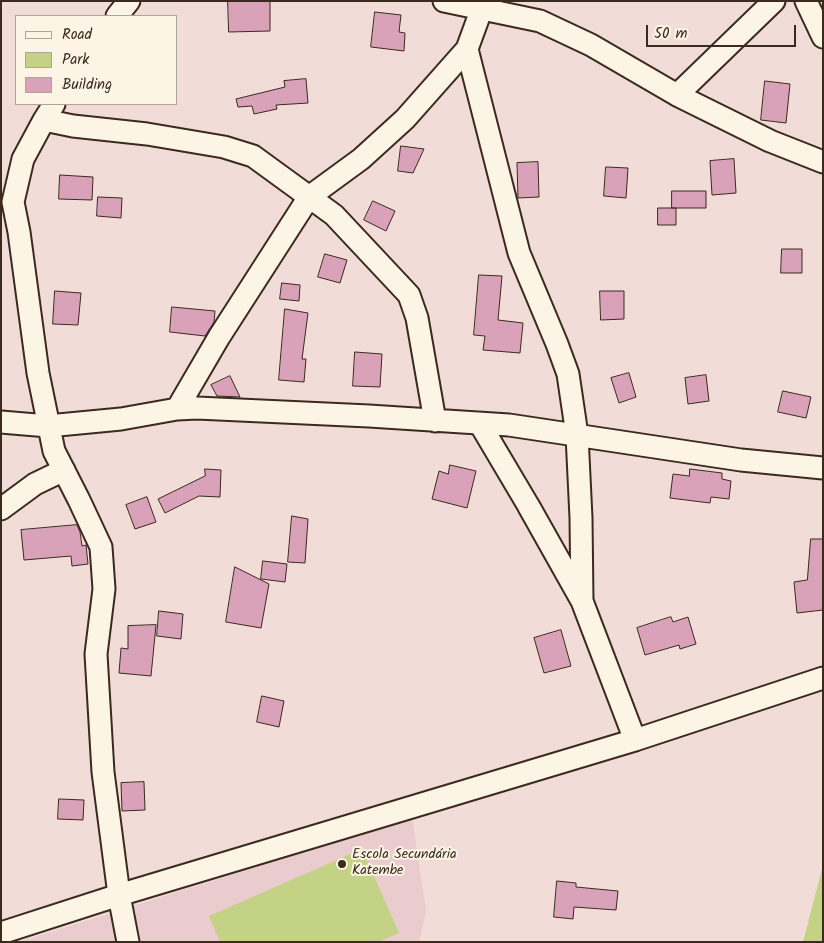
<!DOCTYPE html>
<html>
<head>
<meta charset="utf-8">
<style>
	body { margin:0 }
	#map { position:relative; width:824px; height:943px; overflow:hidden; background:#f2dcd8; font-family:Kalam,sans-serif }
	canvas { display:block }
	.frame { position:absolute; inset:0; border:2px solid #3b2a1e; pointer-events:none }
	.legend { position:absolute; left:15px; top:15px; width:162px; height:90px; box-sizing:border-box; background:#fcf5e5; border:1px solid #afa495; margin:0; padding:6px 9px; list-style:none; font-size:15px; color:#3b2a1e }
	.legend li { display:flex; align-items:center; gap:10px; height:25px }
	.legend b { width:25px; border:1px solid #afa495 }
	.scale { position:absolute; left:646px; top:25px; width:150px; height:22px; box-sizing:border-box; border:2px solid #3b2a1e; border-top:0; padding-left:6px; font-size:15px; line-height:18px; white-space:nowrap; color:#3b2a1e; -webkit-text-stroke:4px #fcf5e5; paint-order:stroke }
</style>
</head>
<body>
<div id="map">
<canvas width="824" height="943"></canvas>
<div class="frame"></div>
<ul class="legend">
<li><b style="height:6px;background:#fcf5e5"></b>Road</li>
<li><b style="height:14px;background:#c4d286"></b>Park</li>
<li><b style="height:14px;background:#d9a2b8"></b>Building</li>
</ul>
<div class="scale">50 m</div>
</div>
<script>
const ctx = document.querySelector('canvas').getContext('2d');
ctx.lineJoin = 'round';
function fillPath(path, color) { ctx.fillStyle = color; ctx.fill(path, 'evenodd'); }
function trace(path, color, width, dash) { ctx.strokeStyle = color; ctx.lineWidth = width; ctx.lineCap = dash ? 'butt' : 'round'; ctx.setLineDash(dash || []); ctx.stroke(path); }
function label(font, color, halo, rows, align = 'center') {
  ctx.font = font + ' Kalam,sans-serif'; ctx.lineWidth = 4; ctx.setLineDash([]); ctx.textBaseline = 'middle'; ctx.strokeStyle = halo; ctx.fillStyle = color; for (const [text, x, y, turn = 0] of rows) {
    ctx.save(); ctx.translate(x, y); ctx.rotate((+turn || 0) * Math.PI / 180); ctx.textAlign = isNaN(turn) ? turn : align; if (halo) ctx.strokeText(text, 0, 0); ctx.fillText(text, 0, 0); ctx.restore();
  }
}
const built = new Path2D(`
	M412,818L426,911L419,942H19Z`);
const green = new Path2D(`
	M362,849L399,933L378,942H220L209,916Z
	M823,865V942H803Z`);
const building = new Path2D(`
	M228,1H270V31L229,32Z
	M375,12L401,15L399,32L405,33L404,51L371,47Z
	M306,79L308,103L276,105L277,109L254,114L252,106L238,107L236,99L285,87L284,81Z
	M765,81L790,84L786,123L761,120Z
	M401,146L424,149L413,173L398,171Z
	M734,159L736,193L712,195L710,161Z
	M538,162L539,197L518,198L517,163Z
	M606,167L628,168L626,198L604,196Z
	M60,175L93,177L92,200L59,199Z
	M672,191H706V208H672Z
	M98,197L122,198L121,218L97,216Z
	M373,201L395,211L386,231L364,220Z
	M658,208H676V225H658Z
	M782,249H802V273H781Z
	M325,254L347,260L340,283L318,277Z
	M479,275L502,276L498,320L523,323L520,353L483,350L485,336L474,335Z
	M282,283L300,285L299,301L280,299Z
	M55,291L81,293L78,325L53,324Z
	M600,291H624V319L601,320Z
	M172,307L215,311L214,322L205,336L170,332Z
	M285,309L308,313L302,359H306L304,382L279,380Z
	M355,352L382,354L380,387L353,386Z
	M629,373L636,397L619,403L611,378Z
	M706,375L709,401L688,404L685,378Z
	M230,376L240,397L217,396L211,385Z
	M783,391L811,397L806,418L778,412Z
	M450,465L476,471L467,508L432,499L439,471L448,474Z
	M205,469L221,470L220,497L199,496L165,513L158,499L205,476Z
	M690,469L722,473V479L731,481L729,499L711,497L710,503L670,498L673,474L689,476Z
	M147,497L156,522L135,529L126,505Z
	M292,516L308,519L305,563L288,562Z
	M77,525L80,532L82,546L86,545L88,564L72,566L71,556L24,560L21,530Z
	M811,539H823V610L797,613L794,582L807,580Z
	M263,561L287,564L285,582L261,579Z
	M235,567L269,584L261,628L226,622Z
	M159,611L183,614L181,639L157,636Z
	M671,617L673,622L688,617L696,644L680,649L679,645L645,655L637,628Z
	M156,625L151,676L119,673L121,648L128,649V626Z
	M561,630L571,666L544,673L534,638Z
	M262,696L284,701L279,727L257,722Z
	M144,782L145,810L122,811L121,783Z
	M59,799L84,800L83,820L58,819Z
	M557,881L576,883V887L618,891L616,910L574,907L573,919L554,917Z`);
const street = new Path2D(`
	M444,1L540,21L591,45L677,95L770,141L823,162
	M806,1L823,37
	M117,16L129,1
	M467,49L519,253L557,344L568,374L577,435L581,518L582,601
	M677,95L774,1
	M54,104L44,120L23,159L13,202L19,232L38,373L54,451L79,500L101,547L104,589L96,654L103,772L119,895L128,942
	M44,120L73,126L147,134L224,147L253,156L334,215L409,295L417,318L435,421
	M177,409L219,337L309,197L361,159L405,119L467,49L482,8
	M1,422L48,426L121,419L177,409L197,408L369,416L509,425L741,460L823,468
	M480,424L528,505L582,601L635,740
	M1,509L35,484L64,470
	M1,933L119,895L635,740L823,678`);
const markers = [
	[342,864,5,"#3b2a1e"]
];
const poiNames = [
	["Escola Secundária",352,856],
	["Katembe",352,872]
];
fillPath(built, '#eacbce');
fillPath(green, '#c4d286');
fillPath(building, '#d9a2b8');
trace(building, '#3b2a1e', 1);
trace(street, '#3b2a1e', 25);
trace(street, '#fcf5e5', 21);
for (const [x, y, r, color] of markers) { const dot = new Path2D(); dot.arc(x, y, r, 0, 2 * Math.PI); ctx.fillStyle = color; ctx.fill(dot); trace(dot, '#fcf5e5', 2); }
label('14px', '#3b2a1e', '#fcf5e5', poiNames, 'left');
</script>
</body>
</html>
